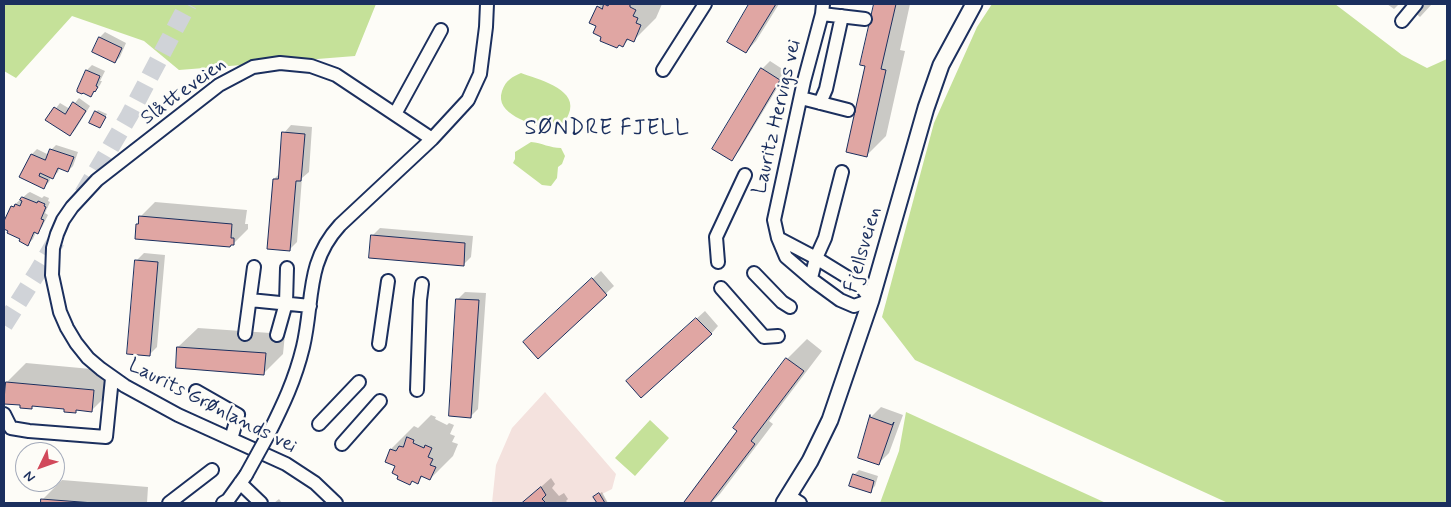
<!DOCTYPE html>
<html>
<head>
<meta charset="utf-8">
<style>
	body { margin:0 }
	#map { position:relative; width:1451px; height:507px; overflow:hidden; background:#fdfcf7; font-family:Mynerve,sans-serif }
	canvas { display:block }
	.frame { position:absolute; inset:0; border:5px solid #1b2f5e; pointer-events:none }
	.north { position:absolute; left:15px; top:442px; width:50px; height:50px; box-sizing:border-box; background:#fdfcf7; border:1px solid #a3aaba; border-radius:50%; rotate:228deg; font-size:14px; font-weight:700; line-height:20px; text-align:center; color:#1b2f5e }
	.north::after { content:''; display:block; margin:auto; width:18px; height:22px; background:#d1495b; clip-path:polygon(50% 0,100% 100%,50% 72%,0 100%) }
</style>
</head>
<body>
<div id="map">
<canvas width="1451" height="507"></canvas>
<div class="frame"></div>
<div class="north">N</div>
</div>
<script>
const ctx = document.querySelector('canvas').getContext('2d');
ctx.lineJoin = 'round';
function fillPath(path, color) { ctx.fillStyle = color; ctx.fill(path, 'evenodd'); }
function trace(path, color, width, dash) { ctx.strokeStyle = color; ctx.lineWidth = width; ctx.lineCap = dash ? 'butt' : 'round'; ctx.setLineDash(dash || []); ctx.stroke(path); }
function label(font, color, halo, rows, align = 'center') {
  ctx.font = font + ' Mynerve,sans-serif'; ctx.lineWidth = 5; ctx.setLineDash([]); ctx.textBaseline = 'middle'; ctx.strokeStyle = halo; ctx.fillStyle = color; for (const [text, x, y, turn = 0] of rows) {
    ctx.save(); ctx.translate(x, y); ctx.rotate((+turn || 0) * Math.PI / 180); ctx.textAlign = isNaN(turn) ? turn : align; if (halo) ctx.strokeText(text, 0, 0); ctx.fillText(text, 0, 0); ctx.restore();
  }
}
const built = new Path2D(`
	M545,392L616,474L612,489L602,494L607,503H492L496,465L512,428Z`);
const green = new Path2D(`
	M4,4H376L355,56L179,70L144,41L72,16L16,78L4,71Z
	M992,4H1335L1402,55L1427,68L1447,59V503H1228L915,360L882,317L934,123L977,27Z
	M521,73C537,79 575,88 570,110C566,124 560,126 548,130C532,123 494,115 502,91C506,80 512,77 521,73Z
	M531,142C542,143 550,148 561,148L565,156L562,164L558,167L557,178L551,186L542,185L513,163L515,159V152Z
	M906,412L1106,503H880L899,451Z
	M650,420L669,438L635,476L615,458Z`);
const shadow = new Path2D(`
	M601,4H662L656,18L633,41L629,39L623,45L620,44L617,47L603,36L597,25L598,7Z
	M751,4H779L756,41L746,52L729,41Z
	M875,4H910L900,50L905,51L886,136L866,156V66L862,64Z
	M1387,4H1399L1394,9Z
	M1422,4H1432L1420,17L1415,13Z
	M105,32L126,43L120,57L115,62L93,52L100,37Z
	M770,61L787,72L739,151L731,159L762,69Z
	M92,65L105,71L100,81H102L100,85L91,95L78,90L87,70Z
	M79,98L90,106L75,130L70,135L47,120L60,103L70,109Z
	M98,110L107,114L100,127L96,112Z
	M291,125L312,127L309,172L302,178L297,242L289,250L274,179L280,173L284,133Z
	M56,145L78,152L73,166L68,171L60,167L58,172L53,177H51L49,182L44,187L21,176L32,154L37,149L49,155L51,150Z
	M30,192L42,198L44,196L49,198L48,201L50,202L45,213L48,215L42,227L37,232H36L33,239L28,244L10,230L4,228L6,223L5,222L13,206L28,193Z
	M155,202L247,210L245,224H248V229L233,244L137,225L139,222L140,217Z
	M380,228L473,236L471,257L463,265L372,236Z
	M144,253L165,255L157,347L149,355L136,261Z
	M601,271L614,286L538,357L532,334Z
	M465,292L486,293L478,409L470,417L457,300Z
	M705,311L718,326L711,334L635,374Z
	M198,328L285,334L283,354L264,373L177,367L178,347Z
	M807,339L822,351L769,421L773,424L720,494L711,503H688L685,501L739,431L735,428L787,359Z
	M26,363L113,371L111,391L92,410L78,409L75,411L66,408L34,405L31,408L7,382Z
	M881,407L903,415L889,453L879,463L870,418Z
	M431,415L436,417L435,419L447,425L449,423L454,425L450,434L455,436L452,442L458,444L453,456L430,479L423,476L417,482L413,480L410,483L400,475L396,465L386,461L391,449L414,426L418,428Z
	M859,470L878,476L875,486L870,491L854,475Z
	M551,478L555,484L552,488L559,496L564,493L568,499L566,501L568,503H523Z
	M62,480L148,487L147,503H42V500Z
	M602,492L608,503H599L595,497Z
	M279,499L282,503H274Z`);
const building = new Path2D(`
	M604,4L608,6L609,4H628L630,5V7L636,10L633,16L638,18L636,23L641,25L634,42L627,39L623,47L619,45L617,48L600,41L601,37L593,33L596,26L589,23L597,6L602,9Z
	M749,4H776L746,53L727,42Z
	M874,4H896L881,69L886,70L867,157L846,152L865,66L860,65Z
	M99,37L122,48L115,63L92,52Z
	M761,68L780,80L732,161L712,149Z
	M86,70L100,76L96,86L98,87L95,92L94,91L91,97L83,93L82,94L77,92V90Z
	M73,102L86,111L70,136L45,120L54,107L65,114Z
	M95,111L106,117L100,128L89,123Z
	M282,132L305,134L301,181H296L290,251L267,249L273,179H278Z
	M50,149L74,157L68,172L58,168L53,179L40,173L39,176L48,180L44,189L19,177L31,154L45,160Z
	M22,197L37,203L38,201L45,204L44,206L46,207L41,219L44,220L38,234L34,232L28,246L19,241L20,239L7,233L8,231L4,229V221L11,206L14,207L15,204L20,206L22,201L20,200Z
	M139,216L232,224L231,238H234V245H231L230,247L135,239L136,224H138Z
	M371,235L465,243L464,266L369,258Z
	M135,260L158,262L150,356L127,354Z
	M592,278L607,295L538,359L523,342Z
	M456,299L479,300L471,418L449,416Z
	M696,318L712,334L641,398L626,381Z
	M177,347L266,353L264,375L176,368Z
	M786,358L804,371L751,441L755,444L710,503H686L684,502L737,431L733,428Z
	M6,382L94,390L92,412L76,410V413L64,412V409L32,406V409L20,408V405L4,404Z
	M870,415V417L892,425L894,422L879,465L858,458Z
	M407,437L414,440L413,443L424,448L425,445L432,448L428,457L433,459L430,465L436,467L430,480L421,476L418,484L412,481L410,485L397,479L398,476L392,473L395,466L385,462L390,449L396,451L399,446L403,447Z
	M853,474L874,481L871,493L849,486Z
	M541,487L546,495L542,499L546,503H522Z
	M599,493L605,503H597L593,497Z
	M41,499L94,503H41Z`);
const highwayTunnel = new Path2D(`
	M83,194L129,116L188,4
	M4,325L37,273L59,236`);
const minor = new Path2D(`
	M822,14L865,19
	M1402,21L1416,4
	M663,70L705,4
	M801,98L848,110
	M820,103L826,89L842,16
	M395,114L441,30
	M778,238L816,258L860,285L871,300L854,306L840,300L814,281L786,257L778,238L774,220L804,81L822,14L823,4
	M718,262L716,237L745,175
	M754,273L782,302L790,307
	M811,278L816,258L825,238L842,172
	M721,288L764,337L778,336
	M250,300L310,306
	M245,334L254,267
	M277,335L286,303L287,268
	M379,344L388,281
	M417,390L420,300L422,284
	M196,391L238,415L231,439
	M4,414L11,428L29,431L106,437L112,378
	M319,424L359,382
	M268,435C283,405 295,380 303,347C314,301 305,263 340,225L432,139L468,100L480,74L486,27L487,4
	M342,444L380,401
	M240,483L261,503
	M789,496L800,503
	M169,503L212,470
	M223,503L228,500L246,475
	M336,503L315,483L286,464L178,415L125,386L101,369L88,358L76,343L67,328L60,312L52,275L53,248L57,234L63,220L72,207L97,180L219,85L253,67L280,63L311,66L336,75L432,139`);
const major = new Path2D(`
	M784,503L810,461L830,420L871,300L926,108L941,65L974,4`);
const minorBridge = new Path2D(`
	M246,475L268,435`);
const streetNames = [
	["Slåtteveien",184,92,-36],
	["Lauritz Hervigs vei",778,117,-77],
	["Fjellsveien",864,250,-74],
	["Laurits Grønlands vei",212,407,27]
];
const quarterNames = [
	["SØNDRE FJELL",607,129]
];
fillPath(built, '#f4e2de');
fillPath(green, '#c5e199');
fillPath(shadow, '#0003');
fillPath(building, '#e0a6a3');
trace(building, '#1b2f5e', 1);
trace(highwayTunnel, '#d0d3d8', 18, [18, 9]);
trace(minor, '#1b2f5e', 16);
trace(major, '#1b2f5e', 19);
trace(minor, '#fdfcf7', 12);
trace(major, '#fdfcf7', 15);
trace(minorBridge, '#1b2f5e', 16, []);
trace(minorBridge, '#fdfcf7', 12);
label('20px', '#1b2f5e', '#fdfcf7', streetNames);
ctx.letterSpacing = '1px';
label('22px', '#1b2f5e', '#fdfcf7', quarterNames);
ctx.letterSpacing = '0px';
</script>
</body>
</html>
